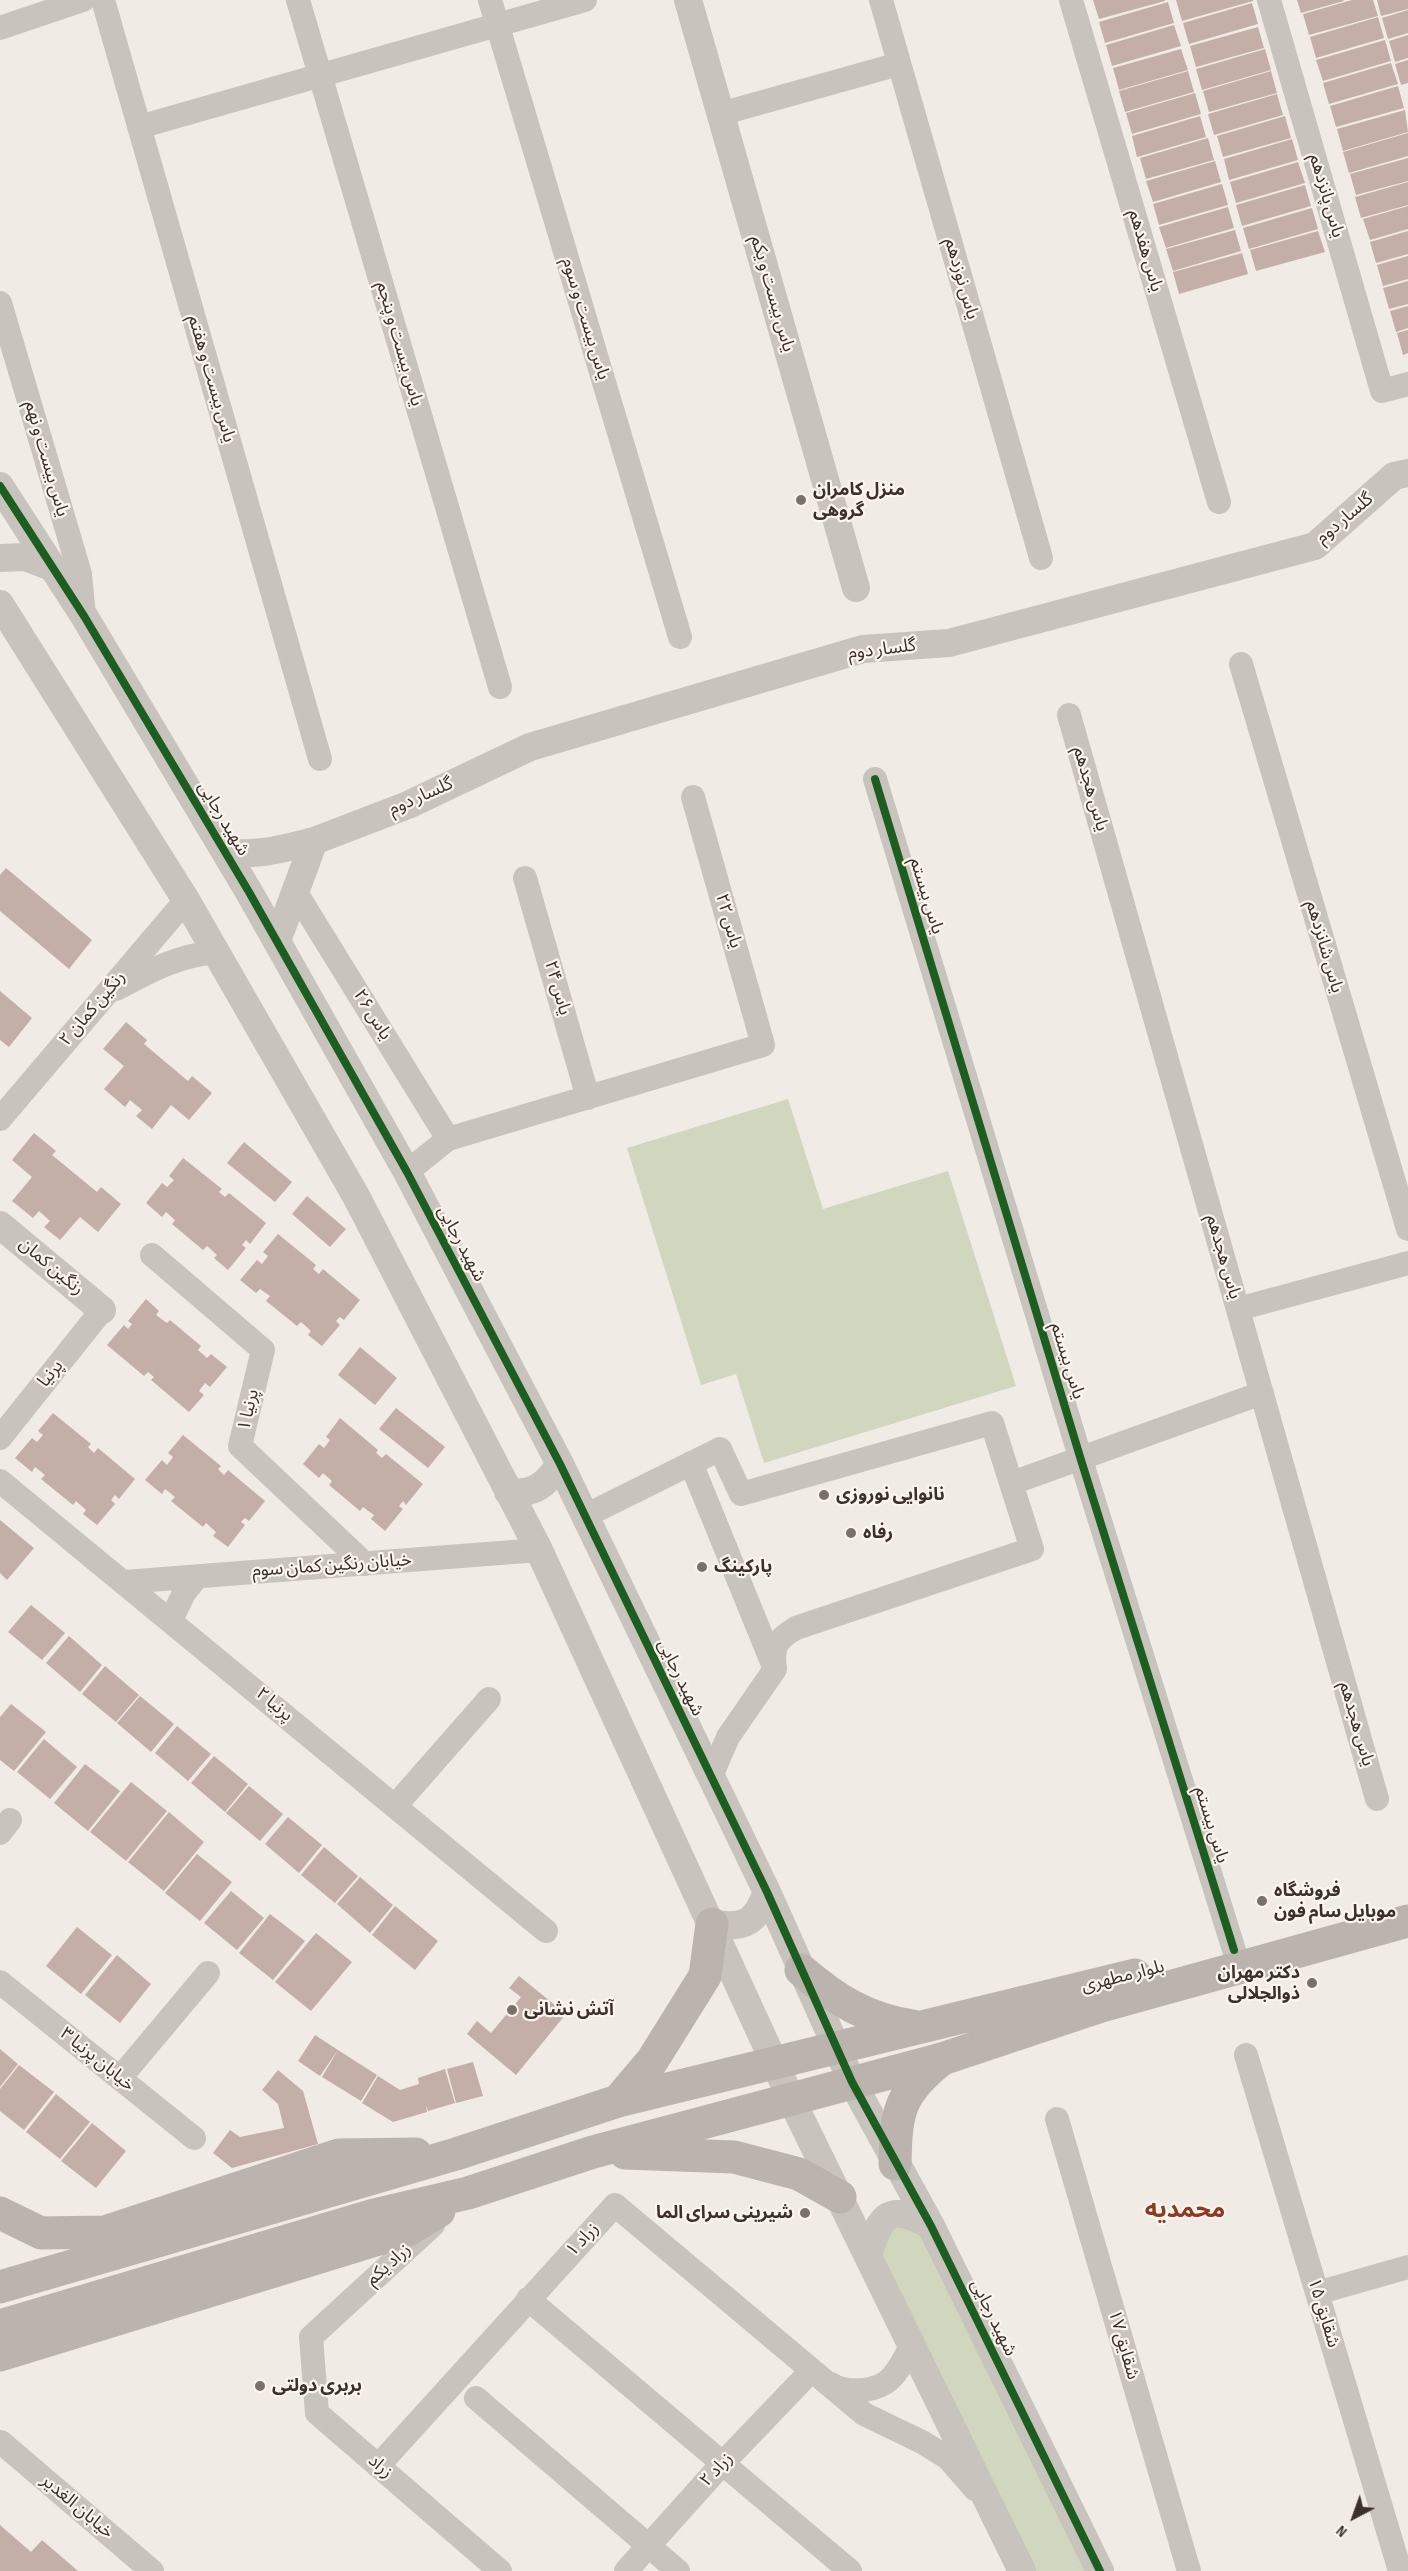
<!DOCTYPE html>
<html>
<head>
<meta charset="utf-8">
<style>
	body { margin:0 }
	#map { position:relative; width:1408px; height:2571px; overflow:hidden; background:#f0ebe5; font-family:"Sofia Sans Condensed",sans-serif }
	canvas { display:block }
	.north { position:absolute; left:1324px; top:2487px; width:60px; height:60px; -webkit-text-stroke:4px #fbf5ee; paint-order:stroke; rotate:221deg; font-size:16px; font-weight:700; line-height:24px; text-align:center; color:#3b302b }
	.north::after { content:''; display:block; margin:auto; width:21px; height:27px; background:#3b302b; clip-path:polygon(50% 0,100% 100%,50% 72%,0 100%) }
</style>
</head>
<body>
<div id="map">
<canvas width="1408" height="2571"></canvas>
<div class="north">N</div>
</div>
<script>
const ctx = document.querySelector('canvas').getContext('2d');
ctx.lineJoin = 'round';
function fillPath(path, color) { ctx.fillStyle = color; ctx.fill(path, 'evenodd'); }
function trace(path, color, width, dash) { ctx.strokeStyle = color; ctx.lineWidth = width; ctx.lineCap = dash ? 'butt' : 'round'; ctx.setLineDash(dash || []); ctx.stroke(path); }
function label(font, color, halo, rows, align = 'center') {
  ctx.font = font + ' "Sofia Sans Condensed","Noto Sans Arabic",sans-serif'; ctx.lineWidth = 4.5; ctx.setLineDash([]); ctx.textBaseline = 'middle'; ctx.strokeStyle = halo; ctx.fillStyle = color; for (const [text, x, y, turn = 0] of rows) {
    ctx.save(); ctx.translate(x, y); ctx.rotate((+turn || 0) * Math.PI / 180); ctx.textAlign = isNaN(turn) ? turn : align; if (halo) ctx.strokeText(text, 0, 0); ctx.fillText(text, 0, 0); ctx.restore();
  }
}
const green = new Path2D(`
	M788,1099L823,1209L948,1171L1016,1386L764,1463L736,1374L701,1385L627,1148Z
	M931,2226L1100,2571H1022L868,2255L877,2227Z`);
const building = new Path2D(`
	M1093,0H1165V1L1099,19Z
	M1176,0H1253V1L1182,21Z
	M1297,0H1343L1344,1L1301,13Z
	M1352,0H1373L1378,16L1309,35L1303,14Z
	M1377,0H1408V9L1381,16Z
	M1168,2L1174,23L1105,43L1099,22Z
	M1252,3L1258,24L1189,44L1183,23Z
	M1408,10V33L1388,39L1382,18Z
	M1378,17L1384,38L1316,58L1310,37Z
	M1174,25L1181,46L1112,66L1106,45Z
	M1258,27L1264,48L1196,67L1190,46Z
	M1408,35V58L1395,62L1389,41Z
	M1385,40L1391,61L1323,81L1316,60Z
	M1181,49L1188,70L1119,90L1113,68Z
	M1265,49L1271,70L1202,90L1196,69Z
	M1408,60V83L1401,85L1395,64Z
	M1391,63L1398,84L1329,104L1323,83Z
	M1188,71L1194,92L1125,112L1119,91Z
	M1271,71L1277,93L1209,112L1203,91Z
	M1398,86L1404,108L1336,127L1330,106Z
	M1195,93L1201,114L1132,134L1126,113Z
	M1277,94L1283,115L1214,135L1208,114Z
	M1405,110L1408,132L1343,151L1337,129Z
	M1200,116L1206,137L1137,157L1132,136Z
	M1285,116L1291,138L1223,157L1217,136Z
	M1408,133V156L1349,173L1343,152Z
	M1208,138L1214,160L1146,179L1140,158Z
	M1292,139L1298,160L1229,180L1224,159Z
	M1408,158V181L1356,195L1350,174Z
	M1215,161L1221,182L1153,202L1146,181Z
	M1298,162L1305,183L1236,203L1230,182Z
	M1408,182V205L1361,218L1355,197Z
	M1222,184L1228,205L1159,225L1153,204Z
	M1305,185L1311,206L1242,226L1236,205Z
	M1408,206V229L1370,240L1363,219Z
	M1228,207L1234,228L1166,248L1159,227Z
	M1312,208L1318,229L1249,249L1243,228Z
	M1235,230L1241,251L1173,271L1166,249Z
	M1318,231L1325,252L1256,271L1250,250Z
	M1408,231V254L1376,263L1370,242Z
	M1242,253L1248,274L1179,294L1173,272Z
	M1408,256V279L1383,286L1377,265Z
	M1408,281V304L1389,309L1383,288Z
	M1408,306V328L1396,332L1390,311Z
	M1408,330V353L1403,355L1397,333Z
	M6,868L92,940L69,969L0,911V875Z
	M0,991L32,1018L9,1047L0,1040Z
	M126,1022L147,1040L144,1044L188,1081L192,1076L212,1093L189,1120L171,1105L152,1129L136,1116L142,1110L130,1100L125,1107L104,1089L124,1066L103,1049Z
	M34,1133L56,1151L52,1155L97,1192L101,1187L121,1204L98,1232L80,1217L60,1240L44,1227L50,1221L39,1211L33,1218L12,1201L32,1177L12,1160Z
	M244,1142L292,1182L275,1202L227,1163Z
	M183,1158L222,1189L219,1192L225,1197L229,1193L266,1223L250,1244L246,1240L242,1245L246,1248L228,1270L214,1258L217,1255L207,1246L203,1250L172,1224L175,1220L166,1212L162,1217L146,1203L162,1183L167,1187L174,1180L169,1176Z
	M307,1196L346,1229L330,1247L292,1214Z
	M278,1234L316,1265L313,1269L319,1274L323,1269L360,1300L344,1320L340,1317L336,1321L340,1325L322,1346L308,1335L311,1331L301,1322L297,1326L266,1301L270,1296L260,1289L256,1293L240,1280L257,1260L262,1264L268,1256L263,1252Z
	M146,1299L159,1311L156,1315L167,1323L170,1320L201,1346L198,1350L207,1358L211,1354L227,1367L210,1387L205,1383L199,1391L204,1395L189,1412L151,1380L154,1377L148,1372L144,1376L107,1345L124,1325L128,1329L132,1324L128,1321Z
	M360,1347L397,1378L375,1405L338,1375Z
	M396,1408L445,1447L428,1468L379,1429Z
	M53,1413L91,1444L88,1447L94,1453L98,1448L135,1479L119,1499L115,1495L111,1500L115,1504L97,1525L83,1514L86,1510L76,1501L73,1505L41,1479L45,1475L35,1467L32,1472L15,1458L32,1438L37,1442L43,1435L38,1431Z
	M340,1418L378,1450L376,1453L382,1458L386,1454L423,1484L406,1505L403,1501L399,1506L403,1509L385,1531L371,1519L374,1515L363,1507L360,1511L329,1485L332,1481L323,1473L319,1478L303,1464L319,1444L324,1448L330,1440L326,1437Z
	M183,1435L221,1466L218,1469L224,1475L228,1470L265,1501L249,1521L245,1518L241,1522L245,1525L228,1547L213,1536L216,1532L206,1523L203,1527L171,1501L175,1497L165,1489L162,1494L145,1480L162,1460L167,1465L173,1457L168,1453Z
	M0,1520L34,1548L7,1580L0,1573Z
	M31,1605L65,1633L42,1660L8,1632Z
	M69,1636L102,1665L80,1692L46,1663Z
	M105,1666L139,1695L116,1722L82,1694Z
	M140,1696L174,1724L151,1752L117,1723Z
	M11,1704L46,1732L14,1771L0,1760V1717Z
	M177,1726L211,1754L188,1781L155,1753Z
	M44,1739L77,1767L50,1799L17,1772Z
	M214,1756L248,1784L225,1812L191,1783Z
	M85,1764L120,1791L88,1831L54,1803Z
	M131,1782L167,1811L126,1861L90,1832Z
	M249,1786L283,1814L260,1841L226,1813Z
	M169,1812L204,1842L164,1891L128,1862Z
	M288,1817L322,1845L299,1873L265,1844Z
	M324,1847L358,1876L335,1903L301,1875Z
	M197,1854L232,1882L200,1921L165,1893Z
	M360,1877L393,1905L370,1933L337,1904Z
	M231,1891L264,1918L237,1950L204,1923Z
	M395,1906L438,1941L415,1970L372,1935Z
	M270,1914L305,1941L273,1980L239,1953Z
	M77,1927L112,1955L81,1994L46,1966Z
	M316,1933L352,1962L311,2011L275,1982Z
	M117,1955L151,1984L120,2023L85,1995Z
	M519,1976L566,2014L516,2075L467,2034L477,2021L491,2033L521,1997L509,1988Z
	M315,2035L338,2050L320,2076L298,2061Z
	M0,2049L18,2064L0,2087Z
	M338,2050L377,2075L361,2101L322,2077Z
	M473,2062L483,2096L456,2103L447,2069Z
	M19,2065L54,2092L24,2130L0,2111V2089Z
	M445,2069L455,2103L428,2111L426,2105L427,2112L393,2122L362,2103L378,2076L400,2090L419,2084L418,2078Z
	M278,2070L303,2091L318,2144L232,2168L213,2153L230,2130L240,2137L284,2128L278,2104L262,2090Z
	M56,2094L90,2122L60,2159L26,2132Z
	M92,2123L126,2151L96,2188L61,2161Z
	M0,2525L31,2552L42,2540L78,2571H0Z`);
const minor = new Path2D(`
	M103,0L320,759
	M298,0L500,687
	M490,0L680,637
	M881,0L1041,558
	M1071,0L1219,502
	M1269,0L1382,391L1408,384
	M0,28L83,0
	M720,114L899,64
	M139,127L585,0
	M0,303L80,574L84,616
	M1241,664L1408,1229
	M1069,715L1377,1799
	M875,779L1081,1460L1234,1950
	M525,878L588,1098
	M295,891L448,1139
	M116,989C150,971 176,956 216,952
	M0,1119L186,900
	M407,1172L448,1139L763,1045L693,797
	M152,1255L263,1350L240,1446L365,1564
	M1238,1309L1408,1263
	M0,1438L102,1310
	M691,1463L774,1667
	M0,1481L546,1931
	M1012,1483L1262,1393
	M585,1516L720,1449L741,1494L992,1423L1032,1549L796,1628C776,1640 772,1646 775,1669L728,1737L711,1776
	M124,1582L539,1550
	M171,1620L184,1593L197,1577
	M395,1806L489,1699
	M0,1833L10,1820
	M0,1982L194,2138
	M1246,2055L1400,2571
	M120,2078L208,1973
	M1057,2119L1189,2571
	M433,2225L311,2337L317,2413L500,2571
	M1317,2293L1408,2267
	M528,2299L850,2571
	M831,2384C844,2393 871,2392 885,2383C897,2376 905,2357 912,2345
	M476,2398L678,2571
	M1,2442L152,2571
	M378,2466L615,2205L864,2414L922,2442L948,2458L975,2489
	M626,2571L722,2464L811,2371`);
const tertiary = new Path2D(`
	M688,0L856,588
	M0,486L84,616L249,892L407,1172L560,1464L767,1892L852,2082L931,2226L1100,2571
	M0,558L25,557L54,568
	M0,604L186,900L356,1196L539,1550L791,2099L1022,2571
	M314,841L408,805L530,747L863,649L949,643L1315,546L1394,476L1408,473
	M225,852C259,856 282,849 314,841L277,941
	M0,1225L102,1310
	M508,1492C534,1495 546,1485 560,1464
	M712,1924C745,1928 755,1924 767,1892
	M868,2255C881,2213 889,2203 931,2226`);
const secondary = new Path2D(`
	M801,1970C835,1999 867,2020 913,2026
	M618,2101L652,2061L705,1976L712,1924
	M625,2153L734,2157L799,2174L840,2197
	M895,2164C896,2111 899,2093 942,2059
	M0,2213L41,2233L105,2232L339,2155L416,2154
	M0,2287L456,2154L618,2101L1135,1975
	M0,2326L374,2215L468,2193L593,2152L942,2059L1101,2006L1408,1921
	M0,2355L408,2230L439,2211`);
const cycleway = new Path2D(`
	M0,486L84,616L249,892L407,1172L560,1464L767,1892L852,2082L931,2226L1100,2571
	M875,779L1081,1460L1234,1950`);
const markers = [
	[801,500,6,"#7a716c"],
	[824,1495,6,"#7a716c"],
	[851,1533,6,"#7a716c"],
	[702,1567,6,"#7a716c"],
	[1262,1901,6,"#7a716c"],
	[1312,1983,6,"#7a716c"],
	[512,2010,6,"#7a716c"],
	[805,2213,6,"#7a716c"],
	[260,2386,6,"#7a716c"]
];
const streetNames = [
	["یاس پانزدهم",1326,196,74],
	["یاس هفدهم",1145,251,74],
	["یاس نوزدهم",961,279,74],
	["یاس بیست و یکم",772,294,74],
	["یاس بیست و سوم",585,319,73],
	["یاس بیست و پنجم",399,344,74],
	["یاس یبست و هفتم",211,379,74],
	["یاس بیست و نهم",46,459,74],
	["گلسار دوم",1345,519,-40],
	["گلسار دوم",882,650,-7],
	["یاس هجدهم",1090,789,74],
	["گلسار دوم",421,797,-24],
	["شهید رجایی",223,819,59],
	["یاس بیستم",926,896,73],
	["یاس ۲۲",728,921,74],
	["یاس شانزدهم",1324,947,74],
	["یاس ۲۴",557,988,74],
	["رنگین کمان ۲",93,1009,-50],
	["یاس ۲۶",372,1015,58],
	["شهید رجایی",461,1244,62],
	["یاس هجدهم",1223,1257,74],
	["رنگین کمان",51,1267,40],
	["یاس بیستم",1067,1361,73],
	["پرنیا",51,1374,-51],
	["پرنیا ۱",249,1410,-77],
	["خیابان رنگین کمان سوم",332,1566,-4],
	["شهید رجایی",680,1678,64],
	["پرنیا ۲",274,1705,40],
	["یاس هجدهم",1356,1724,74],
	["یاس بیستم",1211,1825,73],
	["بلوار مطهری",1123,1977,-14],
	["خیابان پرنیا ۳",97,2060,39],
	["زراد ۱",583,2240,-47],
	["زراد یکم",389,2265,-42],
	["شقایق ۱۵",1323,2313,73],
	["شهید رجایی",993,2318,64],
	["شقایق ۱۷",1123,2345,74],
	["زراد",380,2467,41],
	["زراد ۲",717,2470,-47],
	["خیابان الغدیر",77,2507,40]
];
const poiNames = [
	["منزل کامران",813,490],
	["گروهی",813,511],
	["نانوایی نوروزی",836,1495],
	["رفاه",863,1533],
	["پارکینگ",714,1567],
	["فروشگاه",1274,1891],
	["موبایل سام فون",1274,1912],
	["دکتر مهران",1300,1973,"right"],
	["ذوالجلالی",1300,1994,"right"],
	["آتش نشانی",524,2010],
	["شیرینی سرای الما",793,2213,"right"],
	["بربری دولتی",272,2386]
];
const districtNames = [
	["محمدیه",1185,2211]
];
fillPath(green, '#d1d6bf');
fillPath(building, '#c3afa7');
trace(minor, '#c9c3be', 24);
trace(tertiary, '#c9c3be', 28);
trace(secondary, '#bab3ae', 33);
trace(cycleway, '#1b5e20', 8);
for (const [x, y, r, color] of markers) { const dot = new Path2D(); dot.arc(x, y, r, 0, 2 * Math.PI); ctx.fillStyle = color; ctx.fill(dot); trace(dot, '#fbf5ee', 2); }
label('18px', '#3b302b', '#fbf5ee', streetNames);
label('bold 18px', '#3b302b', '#fbf5ee', poiNames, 'left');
label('bold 24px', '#8c3b22', '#fbf5ee', districtNames);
</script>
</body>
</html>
